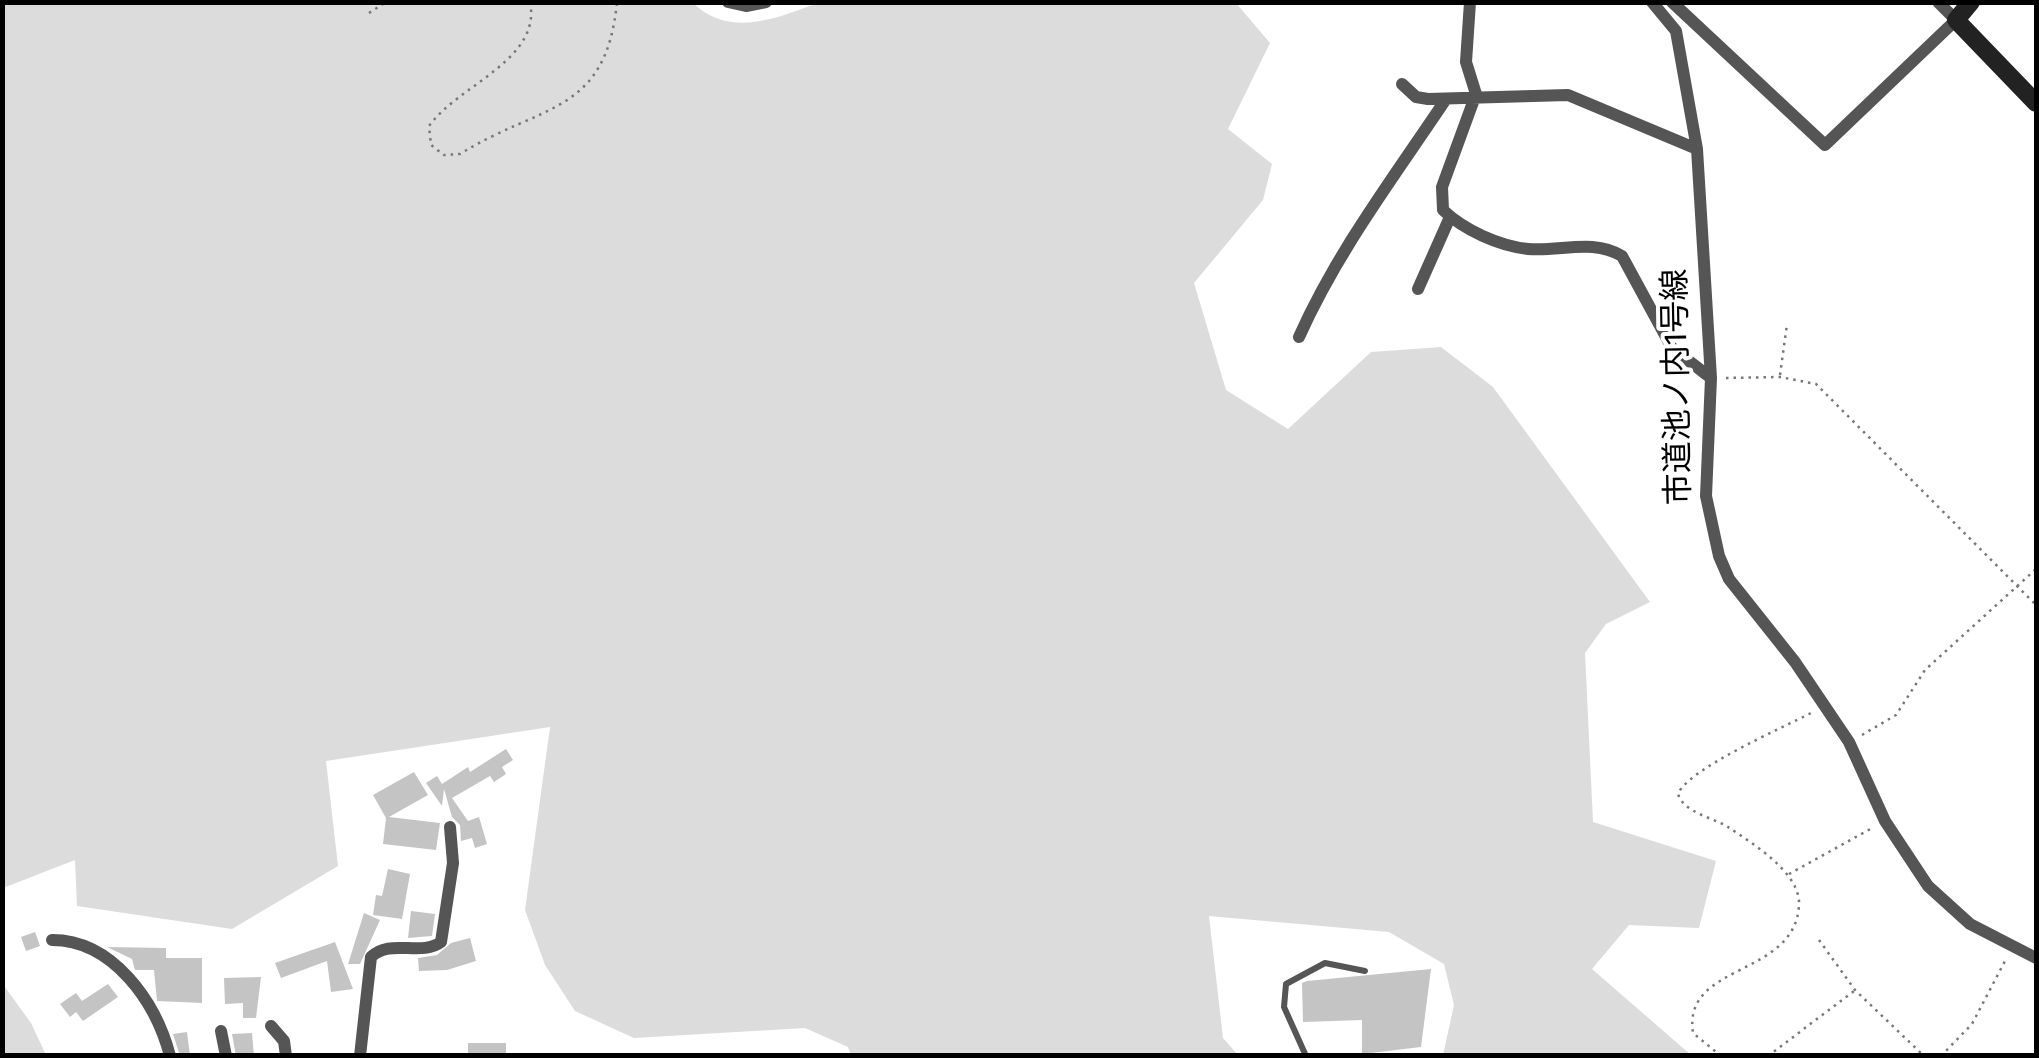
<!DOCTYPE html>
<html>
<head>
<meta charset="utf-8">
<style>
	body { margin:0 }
	#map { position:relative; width:2039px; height:1058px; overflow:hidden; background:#fff; font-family:"Fira Sans Condensed",sans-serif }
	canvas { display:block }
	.frame { position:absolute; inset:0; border:5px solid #000; pointer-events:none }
</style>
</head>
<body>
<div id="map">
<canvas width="2039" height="1058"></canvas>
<div class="frame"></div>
</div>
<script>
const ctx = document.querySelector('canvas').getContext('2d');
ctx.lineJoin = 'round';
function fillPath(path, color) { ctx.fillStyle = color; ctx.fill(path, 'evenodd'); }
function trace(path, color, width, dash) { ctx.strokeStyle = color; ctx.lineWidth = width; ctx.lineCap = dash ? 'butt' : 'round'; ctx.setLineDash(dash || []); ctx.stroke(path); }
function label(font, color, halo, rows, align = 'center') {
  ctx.font = font + ' "Fira Sans Condensed","Noto Sans JP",sans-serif'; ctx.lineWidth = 8; ctx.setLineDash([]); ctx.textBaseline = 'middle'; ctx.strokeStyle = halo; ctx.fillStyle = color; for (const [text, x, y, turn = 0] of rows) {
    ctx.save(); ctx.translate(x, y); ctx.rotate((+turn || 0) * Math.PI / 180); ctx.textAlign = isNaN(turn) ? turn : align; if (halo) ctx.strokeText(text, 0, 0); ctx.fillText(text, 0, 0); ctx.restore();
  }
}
const green = new Path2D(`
	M3,2H692C729,39 777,18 818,3H1236L1270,43L1228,129L1272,164L1263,200L1194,283L1226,390L1288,429L1371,352L1441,347L1493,387L1650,602L1606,624L1585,653L1593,822L1716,861L1699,928L1629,925L1592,969L1691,1055H1443L1454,1005L1444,964L1389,932L1209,916L1223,1038L1238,1055H851L848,1047L805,1028L634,1038L575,1011L545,965L525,910L550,727L326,761L338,866L232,929L77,906L75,860L3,888Z
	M2,983L31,1023L46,1055H3Z`);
const building = new Path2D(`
	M506,749L513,760L502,767L506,774L494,782L490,776L452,798L468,821L479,817L487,844L475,848L472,838L461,841L460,825L452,817L444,789L442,806L426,783L437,776L442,784L468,767L470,772Z
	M414,772L428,795L389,817L440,823L436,850L383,844L386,818L373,795Z
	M388,869L410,874L402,919L373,915L376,895L382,896Z
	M411,911L435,914L432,936L408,938Z
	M364,913L380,920L360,964H348Z
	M35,932L40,946L26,951L21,937Z
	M470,938L476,961L447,970L419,971L418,958L437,955L451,943Z
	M335,942L353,989L331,992L327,961L281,978L275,963Z
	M107,947L166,948V958H202V1003L157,1001L154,970H135L132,959Z
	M1431,969L1421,1047L1362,1054V1020L1303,1022L1302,983L1307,981Z
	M261,977L256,1018H243V1003L225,1004L224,978Z
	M108,984L118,997L83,1021L76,1012L70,1017L60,1004L76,993L82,1001Z
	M187,1032L190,1056H180L173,1034Z
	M252,1033L254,1056H236L232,1034Z
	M468,1043H506V1056H468Z`);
const path = new Path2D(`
	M530,2C542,60 458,85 429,126L431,145L444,155L460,154C542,103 606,115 617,2
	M369,13L386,2
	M1780,375L1787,324
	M1726,378L1780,377L1816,384L2036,605
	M1862,735L1896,715L1925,670L2036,569
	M1789,874L1874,827
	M1819,940L1855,990L1924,1056
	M1721,1056L1693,1033C1682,962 1795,978 1799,905C1801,873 1752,843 1728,827C1712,817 1684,813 1678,794C1688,769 1782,728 1811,713
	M1768,1056L1854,991
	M1941,1056L1972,1024L2005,961`);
const lane = new Path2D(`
	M1306,1056L1284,1007L1286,984L1325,963L1365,971`);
const street = new Path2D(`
	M728,2L746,6L766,2
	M1470,2L1466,62L1476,94L1442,187L1443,210C1464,230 1499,246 1528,249C1560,252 1593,238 1622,256L1672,348L1711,378
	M1652,2L1676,31L1697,149L1711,378L1706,496L1719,556L1729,579L1795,662L1849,742L1885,821L1928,886L1970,924L2036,958
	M1672,2L1825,145L1956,20L1938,2
	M1402,84L1416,97L1428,99L1568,95L1697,149
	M1418,289L1450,217
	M1299,337C1338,250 1394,177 1446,99
	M52,940C113,940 156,1002 170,1056
	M271,1026L284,1041L286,1056
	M221,1031L226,1056
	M360,1056L371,957C390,938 421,957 441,942L453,863L450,827`);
const secondary = new Path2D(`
	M1971,2L1956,20L2036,103`);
const streetNames = [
	["市道池ノ内1号線",1678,387,-91]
];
fillPath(green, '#dcdcdc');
fillPath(building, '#c4c4c4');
trace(path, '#777', 2.5, [2.5, 5]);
trace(lane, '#555', 6);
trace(street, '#555', 12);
trace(secondary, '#222', 18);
label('32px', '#000', '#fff', streetNames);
</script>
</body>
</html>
